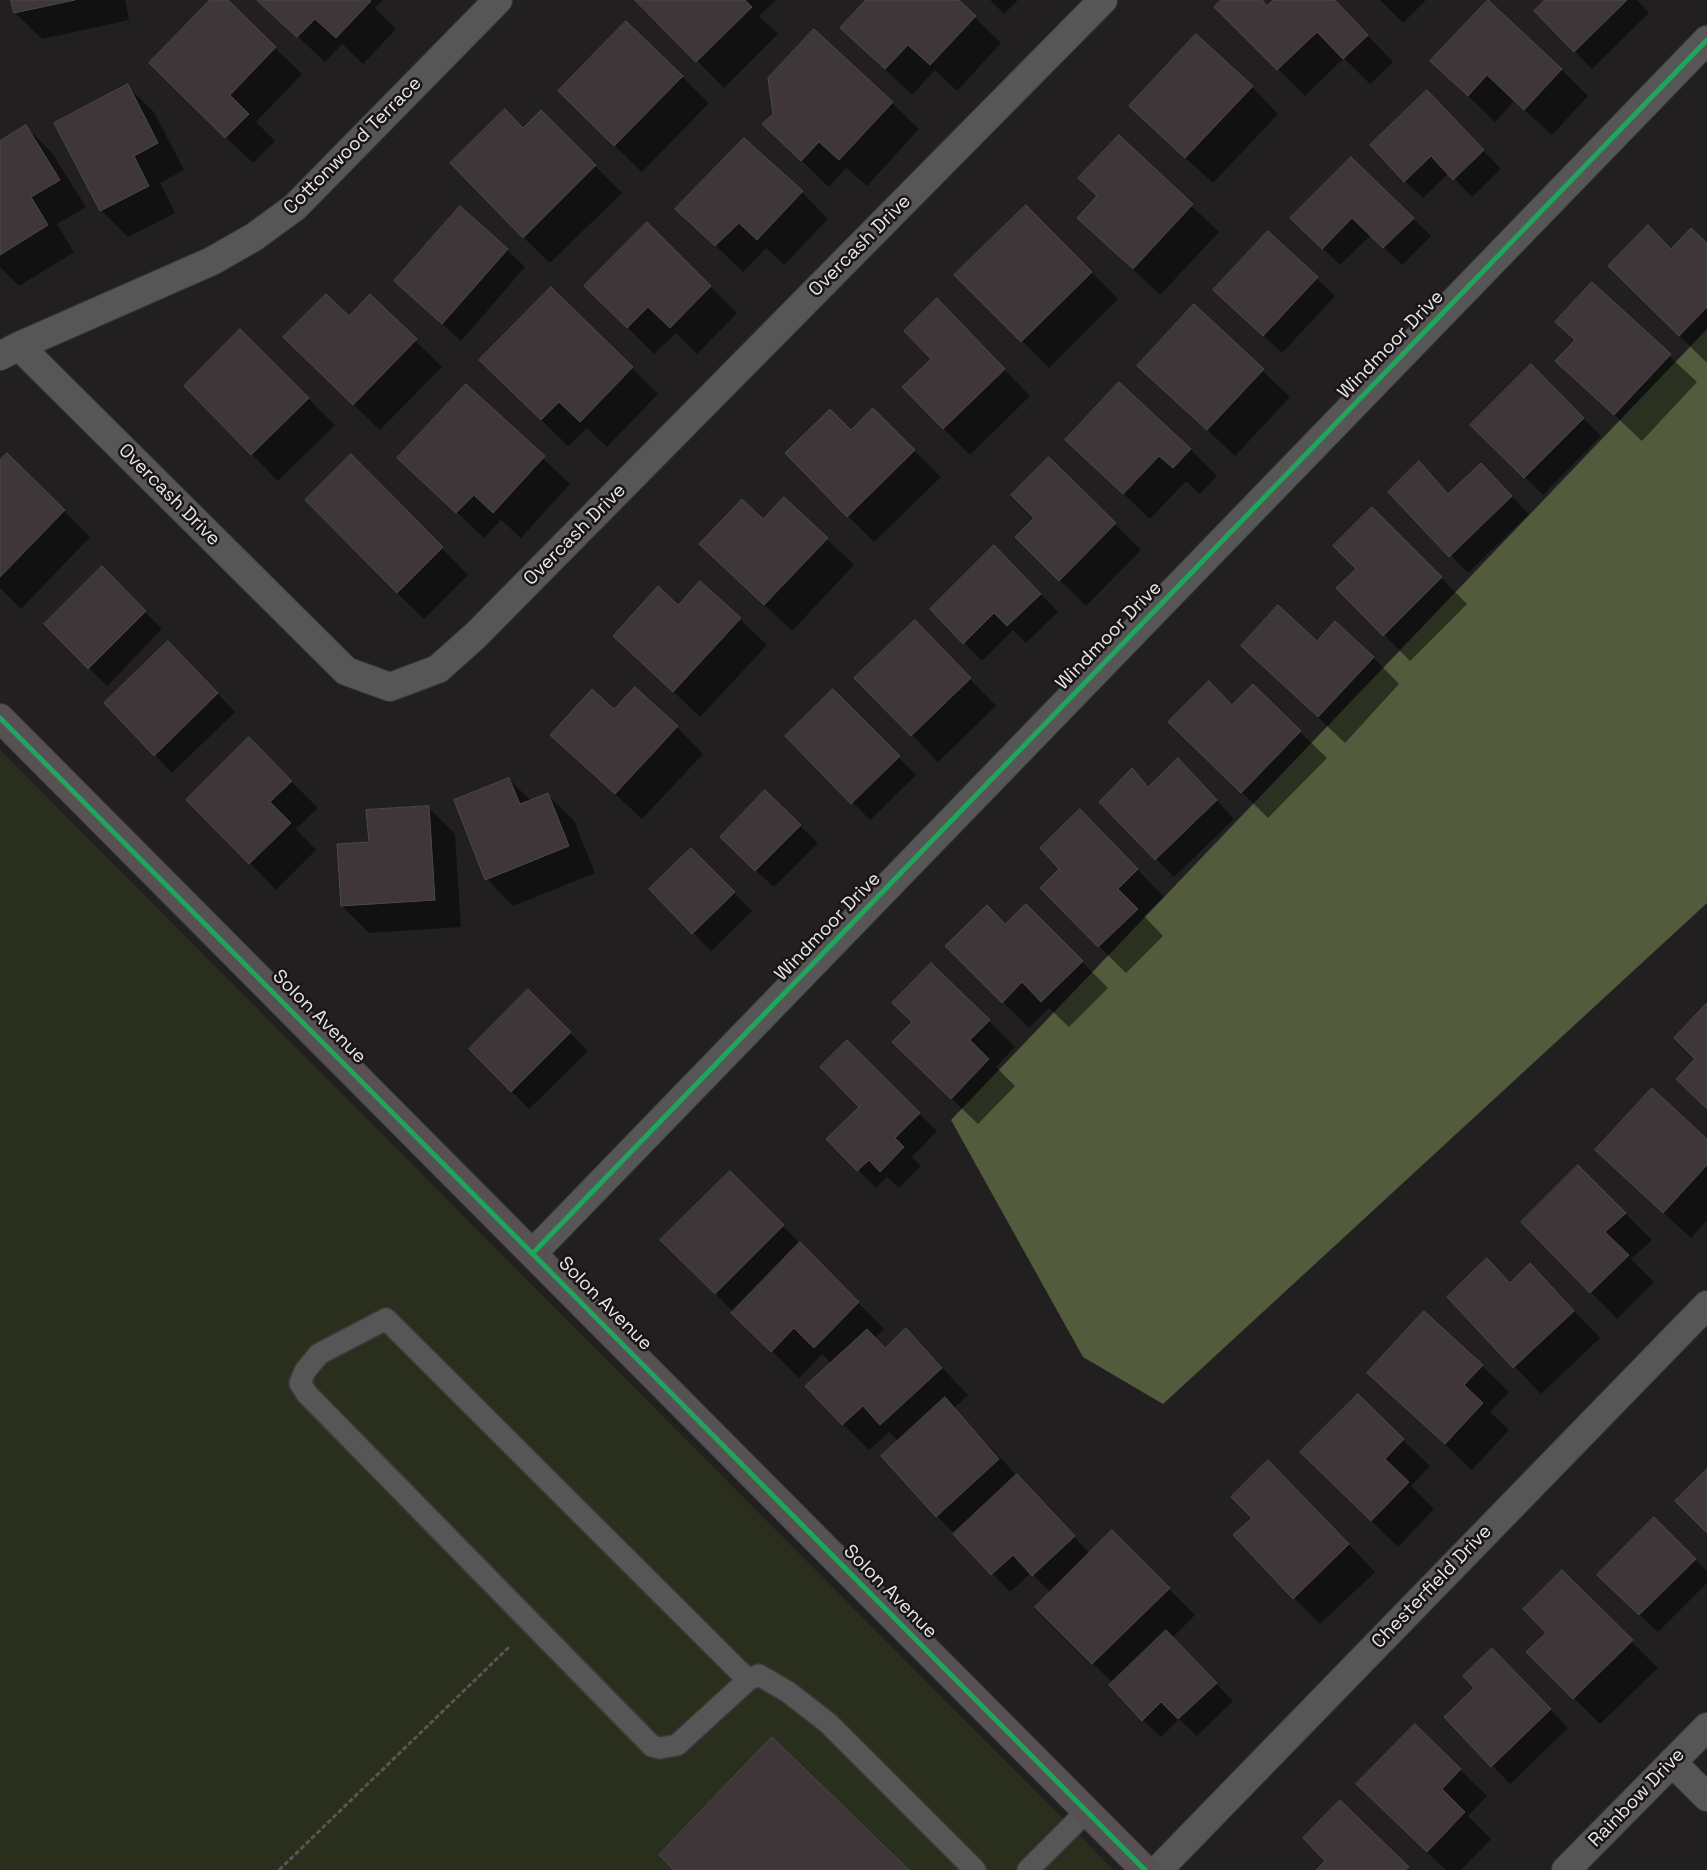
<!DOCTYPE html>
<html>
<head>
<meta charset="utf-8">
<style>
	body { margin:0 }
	canvas { display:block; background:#211f20 }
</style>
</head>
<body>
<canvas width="1707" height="1870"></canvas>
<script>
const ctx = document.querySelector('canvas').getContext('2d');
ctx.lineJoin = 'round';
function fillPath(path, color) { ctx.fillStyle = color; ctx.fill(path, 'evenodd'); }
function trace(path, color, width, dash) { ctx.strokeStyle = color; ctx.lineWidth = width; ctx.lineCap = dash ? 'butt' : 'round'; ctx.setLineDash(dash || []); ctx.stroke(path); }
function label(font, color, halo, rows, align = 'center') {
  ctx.font = font + ' "Space Grotesk",sans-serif'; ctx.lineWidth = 5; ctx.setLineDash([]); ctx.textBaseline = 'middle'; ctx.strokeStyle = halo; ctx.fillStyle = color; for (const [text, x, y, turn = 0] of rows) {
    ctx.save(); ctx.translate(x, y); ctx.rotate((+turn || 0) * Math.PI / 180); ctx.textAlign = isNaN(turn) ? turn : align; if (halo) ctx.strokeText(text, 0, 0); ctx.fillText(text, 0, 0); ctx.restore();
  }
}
const green = new Path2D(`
	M0,750L1114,1870H0Z`);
const water = new Path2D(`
	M1707,329V903L1163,1404L1083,1357L951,1120Z`);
const shadow = new Path2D(`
	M12,0H125L129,20L42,39L15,13Z
	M212,0H226L302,74L256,122L275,141L253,163L177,90Z
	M259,0H383L375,8L396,29L363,64L342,44L325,62Z
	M637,0H776L759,16L778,34L724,88Z
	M868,0H957L1001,43L957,91L935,70L912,95L842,28Z
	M990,0H1018L1004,14Z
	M1223,0H1261L1268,7L1275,0H1334L1393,62L1370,84L1344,58L1305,96L1216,7Z
	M1380,0H1426L1403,23Z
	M1546,0H1637L1649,13L1592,69L1535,11Z
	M626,22L709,103L642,172L586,118Z
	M1432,61L1561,69L1588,96L1552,135L1514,101L1495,122Z
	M127,86L154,112L184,170L160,183L175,213L128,237L101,210L55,123Z
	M1252,87L1278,114L1213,183L1157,132Z
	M892,103L919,129L867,186L846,168L829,187L764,124Z
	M1444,109L1501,169L1472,197L1449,173L1423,198L1405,181Z
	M541,112L622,193L550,263L523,237V129Z
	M26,127L52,153L86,207L57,224L74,252L19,286L0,267V142Z
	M1119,137L1219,232L1160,295L1079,218L1098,196Z
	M1352,159L1431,236L1402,265L1371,235L1340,265L1292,218Z
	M802,192L828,219L784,265L766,248L743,272L677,209Z
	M1026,206L1118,299L1049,368L956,275Z
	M647,223L737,313L697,354L676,333L654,354L586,286Z
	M1268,233L1335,296L1282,353L1215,290Z
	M1707,245V361L1706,362L1636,293L1671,250Z
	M507,250L525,267L461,341L396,281Z
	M1592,284L1697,382L1642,441L1557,361L1576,341L1557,322Z
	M370,296L442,367L380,430L311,364L349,318Z
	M1194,306L1290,397L1235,456L1139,366Z
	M963,327L1030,396L970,455L943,428Z
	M240,331L335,425L278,481L185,386Z
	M1531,366L1601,436L1543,495L1472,425Z
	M632,368L658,394L607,447L587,428L568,446L508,387Z
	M466,386L570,484L521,538L501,520L484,538L399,458Z
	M873,410L941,477L874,542L848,516L851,431Z
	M1067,440L1190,449L1217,476L1200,494L1186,481L1150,519Z
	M7,455L90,537L21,609L0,588V462Z
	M1049,459L1141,550L1086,606L1016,537L1035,518Z
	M1436,481L1449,495L1498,482L1529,514L1468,573L1390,492Z
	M378,482L468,575L424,619L397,593Z
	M784,498L854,565L792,631L728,570L763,521Z
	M1372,509L1467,604L1410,661L1338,588L1358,569Z
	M1012,565L1058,612L1026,643L1013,630L982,661L932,609Z
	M102,568L162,629L107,686L46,624Z
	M678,607L740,619L767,645L700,717L614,635Z
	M1317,643L1373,657L1399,684L1345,743L1242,646Z
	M941,649L996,706L938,762L912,735Z
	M186,660L235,712L172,773L155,755Z
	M833,691L916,775L870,820L787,736Z
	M1232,706L1300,732L1327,758L1268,818L1197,748Z
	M614,711L677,727L703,754L642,819L552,735Z
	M249,739L318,808L296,829L316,850L276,890L250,863Z
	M1132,770L1150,788L1196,778L1234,819L1174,877L1101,802Z
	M509,779L531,801L547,794L574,821L595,873L513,906L487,879Z
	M428,807L455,834L461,927L369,933L342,906L370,843Z
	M800,826L818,843L774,887L739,855Z
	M1106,837L1164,897L1144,916L1163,936L1126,973L1041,888Z
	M691,849L752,911L711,951L651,889Z
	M1026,906L1108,988L1069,1027L1049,1008L1029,1028L947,946L1006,926Z
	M528,991L588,1051L529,1109L470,1049Z
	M989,1021L1015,1047L996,1067L1015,1086L978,1124L921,1069Z
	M847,1042L937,1131L912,1157L921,1166L899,1188L887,1177L876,1188L828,1139L861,1107Z
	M1707,1141V1220L1691,1238L1623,1176Z
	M1578,1167L1652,1240L1631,1259L1654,1282L1617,1319L1523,1222Z
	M730,1172L884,1329L875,1338L886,1349L906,1330L932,1357L968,1395L954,1408L1090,1554L1112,1532L1195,1615L1172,1638L1233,1701L1197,1736L1179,1719L1161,1737L1143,1720L1113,1683L1036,1607L1051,1593L1031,1573L1010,1592L937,1516L899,1442L889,1432L869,1450L843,1424L831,1363L822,1354L799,1378L662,1240Z
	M1487,1260L1511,1283L1530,1265L1600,1338L1541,1394L1448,1297Z
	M1482,1366L1509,1392L1490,1412L1509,1430L1472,1470L1369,1373Z
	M1403,1440L1430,1466L1411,1486L1434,1509L1398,1547L1328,1479Z
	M1295,1488L1375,1572L1320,1624L1294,1598Z
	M1654,1519L1707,1571V1583L1658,1632L1616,1592Z
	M1562,1572L1658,1668L1600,1724L1528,1652L1548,1633Z
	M1509,1667L1568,1728L1510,1784L1446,1717Z
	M1415,1726L1487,1796L1468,1816L1491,1839L1461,1870H1446L1384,1811Z`);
const building = new Path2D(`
	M11,0H75L14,13Z
	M210,0H228L276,47L230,95L249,114L225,138L149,63Z
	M257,0H369L371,1L336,38L315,19L297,37Z
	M635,0H745L752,7L696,62Z
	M866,0H959L976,16L930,65L908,45L885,69L840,28Z
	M1221,0H1262L1267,6L1273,0H1335L1368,35L1343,59L1317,32L1277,70L1214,7Z
	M1488,0L1562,69L1524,110L1487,75L1468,96L1430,61Z
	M1545,0H1627L1574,52L1534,11Z
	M626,21L683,76L614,146L558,91Z
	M814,29L893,102L839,160L819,142L801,161L762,124L773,114L768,78Z
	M1196,34L1253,86L1185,158L1129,106Z
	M128,84L158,143L134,156L149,186L100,211L54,123Z
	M1427,90L1484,150L1453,180L1431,156L1404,182L1370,145Z
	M505,109L523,128L541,110L596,165L523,238L450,163Z
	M26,125L60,180L31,197L48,225L0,255V141Z
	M1119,135L1193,204L1133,269L1077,218L1097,196L1078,178Z
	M744,138L803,191L757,240L739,223L715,246L675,209Z
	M1351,157L1414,218L1383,248L1352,218L1322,249L1290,218Z
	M1026,205L1092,272L1021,342L954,275Z
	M460,206L508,249L442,324L394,281Z
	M647,222L711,286L670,328L648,307L627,328L584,286Z
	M1648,225L1671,249L1691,228L1707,243V307L1679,336L1608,266Z
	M1268,231L1318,277L1263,336L1213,290Z
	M1592,282L1671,354L1614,415L1555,361L1575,340L1555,322Z
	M551,287L633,367L580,422L559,402L541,420L479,360Z
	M326,294L349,316L370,294L417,339L353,405L283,337Z
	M937,298L1005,369L943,429L902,387L931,359L904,331Z
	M1194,304L1264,369L1207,430L1137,366Z
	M240,329L309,398L251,455L184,386Z
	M1531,364L1584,418L1524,478L1470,425Z
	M1119,382L1191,449L1173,468L1159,456L1123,494L1065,440Z
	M466,384L545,456L493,513L474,495L456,513L397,458Z
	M873,408L915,450L847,517L785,453L830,409L851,430Z
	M7,453L65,510L0,577V460Z
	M351,454L443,547L397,593L305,500Z
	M1049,457L1116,523L1059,581L1015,537L1034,518L1011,495Z
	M1419,461L1448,494L1481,463L1512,496L1449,557L1388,492Z
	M784,497L828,538L764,605L699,544L742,499L763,519Z
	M1372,507L1442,577L1383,636L1336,588L1356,569L1333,546Z
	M994,545L1041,594L1007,626L994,613L963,644L930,609Z
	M102,566L146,611L88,669L44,624Z
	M700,581L741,618L673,692L613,636L658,586L678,605Z
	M1278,605L1317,641L1335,621L1374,657L1318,717L1241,646Z
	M915,620L971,678L911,736L854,678Z
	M168,641L218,693L154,756L104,703Z
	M1209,681L1232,705L1253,684L1301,731L1241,793L1168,722Z
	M635,687L678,726L615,794L550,735L592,689L614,709Z
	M833,689L900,756L851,804L785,736Z
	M249,737L292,781L270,802L291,823L249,864L186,800Z
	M1178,758L1217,800L1155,860L1099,802L1132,768L1148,787Z
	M509,778L520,804L548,793L569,846L485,880L454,800Z
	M765,790L801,825L755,871L720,837Z
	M429,806L435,900L341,906L337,844L369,842L366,810Z
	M1080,809L1138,869L1118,889L1138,909L1098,947L1040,888L1059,869L1040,848Z
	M691,848L735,892L692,934L649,889Z
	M1026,904L1083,961L1041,1002L1022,982L1002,1003L945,946L987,905L1005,924Z
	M931,963L990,1020L970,1040L989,1059L951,1099L892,1042L912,1022L892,1003Z
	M528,989L571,1032L511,1092L469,1049Z
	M1707,1003V1109L1676,1079L1695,1059L1674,1038Z
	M847,1040L920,1113L895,1138L904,1147L880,1172L869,1160L857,1171L826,1139L859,1107L820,1067Z
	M1652,1088L1707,1139V1165L1663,1213L1595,1150Z
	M1578,1165L1626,1213L1605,1232L1629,1255L1590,1293L1521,1222Z
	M730,1171L784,1225L715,1294L660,1240Z
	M800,1242L859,1302L814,1348L794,1328L771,1352L731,1313Z
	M1487,1258L1510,1283L1530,1263L1574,1311L1513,1368L1447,1297Z
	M1424,1311L1483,1365L1464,1385L1483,1403L1445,1444L1367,1373Z
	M906,1328L942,1368L880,1425L863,1406L842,1425L805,1386L867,1329L885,1348Z
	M1358,1394L1404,1439L1385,1459L1409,1482L1371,1521L1300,1452Z
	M945,1397L999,1459L936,1517L881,1456Z
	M1268,1460L1349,1544L1293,1599L1233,1535L1252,1518L1231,1497Z
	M1707,1469V1533L1675,1501Z
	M1017,1474L1075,1536L1032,1576L1013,1555L991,1575L953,1534Z
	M1654,1517L1696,1559L1639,1615L1597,1575Z
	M1112,1530L1170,1588L1092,1664L1035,1607Z
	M1562,1570L1633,1640L1573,1699L1526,1652L1546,1633L1523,1609Z
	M1166,1630L1217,1683L1178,1719L1161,1702L1142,1721L1109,1685Z
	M1492,1648L1551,1709L1491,1767L1444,1717L1474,1688L1463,1676Z
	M1415,1724L1461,1769L1442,1789L1465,1812L1427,1852L1356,1784Z
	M772,1737L909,1870H674L659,1855Z
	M1340,1800L1409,1867L1405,1870H1316L1325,1861L1303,1838Z`);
const path = new Path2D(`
	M279,1870L510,1646`);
const lane = new Path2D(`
	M748,1680L386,1319L319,1354L305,1371L300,1383L307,1394L652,1746L660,1748L677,1745L748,1680L759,1675L788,1692L828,1723L975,1870
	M1028,1870L1087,1811`);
const street = new Path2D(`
	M19,346L346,671L390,687L438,669L476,635L1103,0
	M0,356L19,346L212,261L254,237L295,207L498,0
	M533,1253L1707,40
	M1672,1762L1707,1797
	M1158,1870L1707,1305
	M1566,1870L1707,1727`);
const secondary = new Path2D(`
	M0,718L1145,1870`);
const cycleway = new Path2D(`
	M0,718L1145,1870
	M533,1253L1707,40`);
const streetNames = [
	["Cottonwood Terrace",353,146,-45],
	["Overcash Drive",860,246,-45],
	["Windmoor Drive",1391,345,-46],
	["Overcash Drive",169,495,45],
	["Overcash Drive",575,535,-45],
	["Windmoor Drive",1109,636,-46],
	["Windmoor Drive",828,927,-46],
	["Solon Avenue",319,1017,45],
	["Solon Avenue",605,1304,45],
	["Chesterfield Drive",1432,1587,-46],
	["Solon Avenue",890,1592,45],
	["Rainbow Drive",1637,1798,-46]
];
fillPath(green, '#2a2f1d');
fillPath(water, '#525c3d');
fillPath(shadow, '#0007');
fillPath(building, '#3e3639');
trace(building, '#4a4949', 1);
trace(lane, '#3b393a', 24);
trace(street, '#3b393a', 30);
trace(secondary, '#3b393a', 30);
trace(path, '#585657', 3, [5, 2.5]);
trace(lane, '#575656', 21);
trace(street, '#575656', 28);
trace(secondary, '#575154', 28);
trace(cycleway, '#20a55d', 5);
label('19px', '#e8e5e6', '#191516', streetNames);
</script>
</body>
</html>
